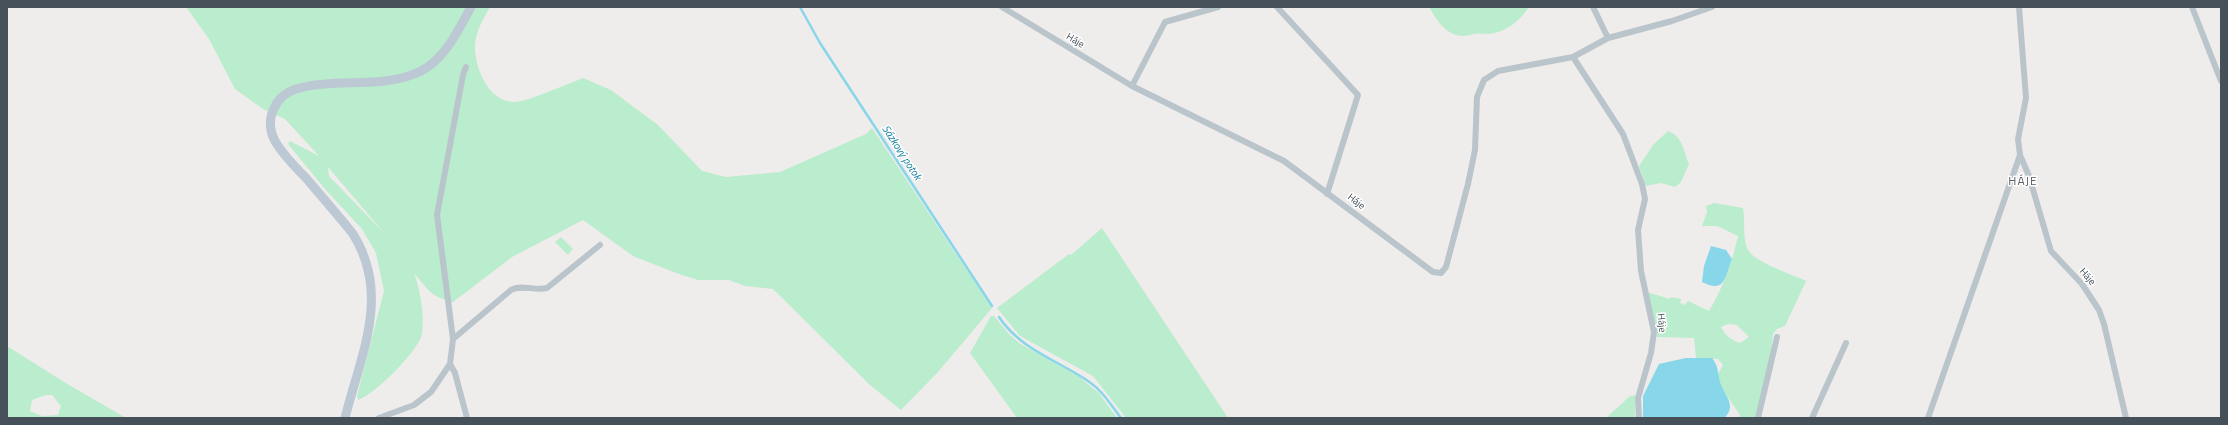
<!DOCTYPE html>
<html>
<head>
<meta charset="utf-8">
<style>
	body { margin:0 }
	#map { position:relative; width:2228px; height:425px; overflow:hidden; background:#efecec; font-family:"Titillium Web",sans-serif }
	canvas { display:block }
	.frame { position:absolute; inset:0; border:8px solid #455059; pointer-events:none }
</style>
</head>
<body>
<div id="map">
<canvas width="2228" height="425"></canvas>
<div class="frame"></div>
</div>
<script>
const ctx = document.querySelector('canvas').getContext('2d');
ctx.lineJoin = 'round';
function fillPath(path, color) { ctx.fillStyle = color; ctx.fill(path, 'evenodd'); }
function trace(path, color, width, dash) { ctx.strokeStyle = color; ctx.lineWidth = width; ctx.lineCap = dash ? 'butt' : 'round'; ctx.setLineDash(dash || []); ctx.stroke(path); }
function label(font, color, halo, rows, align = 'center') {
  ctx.font = font + ' "Titillium Web",sans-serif'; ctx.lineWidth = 3; ctx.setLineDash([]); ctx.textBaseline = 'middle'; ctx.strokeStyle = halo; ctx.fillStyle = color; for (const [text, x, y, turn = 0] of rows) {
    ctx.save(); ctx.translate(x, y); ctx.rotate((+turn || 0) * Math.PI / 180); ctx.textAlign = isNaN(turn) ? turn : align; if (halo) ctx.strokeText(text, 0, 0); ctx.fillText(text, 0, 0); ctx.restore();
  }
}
const green = new Path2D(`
	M186,7H490C483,19 475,33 475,47C475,69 489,102 514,102C524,103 570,83 583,78L611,90L658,125L702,171L726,177L780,172L866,134L872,128L992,308L938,372L901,410L870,385L773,289L745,286L729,280H698L676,273L633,256L583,220L512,257L453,302C430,297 428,289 414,273C420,287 426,323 421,337C415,354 375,394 358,400L357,396L384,291L376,253L362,229L324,188L288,144L290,141L319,156L285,119L263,109L235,89L209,39ZM328,167L385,234L329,176Z
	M1429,7H1529C1520,21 1506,32 1489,34C1484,34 1479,33 1474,34C1466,36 1462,37 1453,34C1442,29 1435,17 1429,7Z
	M1668,131C1682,135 1684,152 1689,164L1681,182L1675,187L1661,183L1646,186L1639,166L1653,145Z
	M1714,203L1743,208C1745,220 1743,233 1746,245C1748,261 1792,274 1806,281L1785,326L1777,329L1773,334L1769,366L1756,418H1739L1740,415L1721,387L1718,374L1723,365L1718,359L1696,358L1694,338L1657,337L1647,292L1670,299L1671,297L1681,299L1680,303L1685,305L1688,301L1709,311C1723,288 1732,262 1738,236L1717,226H1702L1707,212L1706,206ZM1728,324L1737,325L1749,337L1740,343C1731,340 1725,335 1721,327Z
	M1102,228L1228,418H1126L1093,376L1020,336L997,308L1069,254L1071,255Z
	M561,237L573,249L568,255L555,242Z
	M991,316H994L1009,334L1019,343L1078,376L1099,393L1117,418H1017L970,353Z
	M7,346L64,382L126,418L7,417ZM46,395H52L61,406L58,415L42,416L30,411L32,400Z
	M1635,395V418H1606L1630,396Z`);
const water = new Path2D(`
	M1711,246L1726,250L1732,259C1725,277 1725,294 1702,282L1704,266Z
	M1686,358H1712C1720,367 1717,377 1722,387C1725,394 1730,399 1730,407C1730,411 1727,415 1725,418H1643V396L1659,364Z`);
const stream = new Path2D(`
	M800,7L820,43L992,306
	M999,317C1020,349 1057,360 1088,381C1102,390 1111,405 1121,418`);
const street = new Path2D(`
	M1002,7L1132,86L1284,161L1433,272L1441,273L1446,267L1468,184L1475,150L1477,97L1484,80L1498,71L1573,57L1608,38L1672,21L1712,7
	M1277,7L1358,95L1327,194
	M1593,7L1608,38
	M2019,7L2026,98L2018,139L2020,155L2029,176L2051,251L2082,284L2099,310L2104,324L2126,418
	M2192,7L2221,81
	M1573,57L1623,134L1642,184L1645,199L1638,230L1641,271L1654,332L1651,353L1638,398L1639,418
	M1132,86L1165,22L1218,7
	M453,339L437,215L463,75L466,67
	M450,364L455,373L467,418
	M379,418L414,405L431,392L450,364L453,339L511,290C522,284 534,291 547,288L600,245
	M1758,418L1777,337
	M1812,418L1846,343
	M1928,418L2020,155`);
const secondary = new Path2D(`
	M345,418C361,354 391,295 353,234C338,215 322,197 306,178C295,167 283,155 275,141C264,121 274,96 296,89C336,77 383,90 421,71C445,59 459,29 471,7`);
const streetNames = [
	["Háje",1075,41,31],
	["Háje",1356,202,37],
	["Háje",2087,277,49],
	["Háje",1661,323,83]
];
const waterNames = [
	["Sázkový potok",901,153,57]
];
const quarterNames = [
	["HÁJE",2023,182]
];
fillPath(green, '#baedcd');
fillPath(water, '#87d6e9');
trace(stream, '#87d6e9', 2.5);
trace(street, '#bac4cb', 6);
trace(secondary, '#bcc8d3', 9);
label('10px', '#455059', '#fff', streetNames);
label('italic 11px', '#0f7f9b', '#fff', waterNames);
ctx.letterSpacing = '1px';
label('12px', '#595c61', '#fff', quarterNames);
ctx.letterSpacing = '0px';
</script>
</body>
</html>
